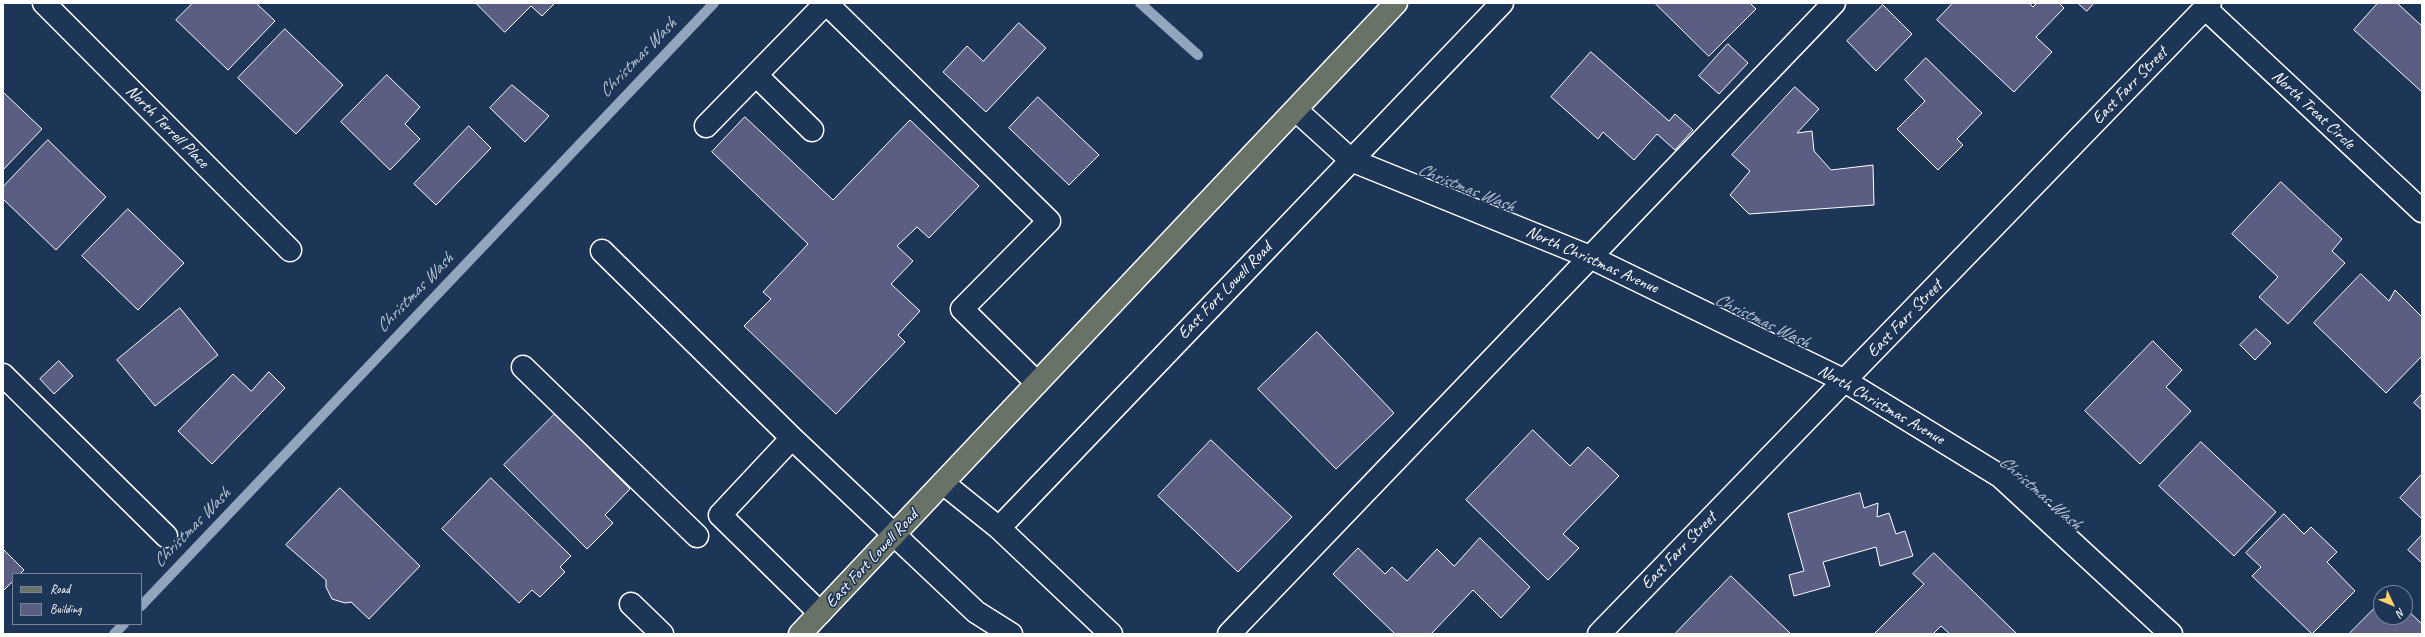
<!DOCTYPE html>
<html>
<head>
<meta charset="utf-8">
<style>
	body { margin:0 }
	#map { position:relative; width:2425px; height:637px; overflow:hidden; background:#1d3557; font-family:Caveat,sans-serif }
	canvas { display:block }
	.frame { position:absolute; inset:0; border:4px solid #fff; pointer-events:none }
	.legend { position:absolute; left:12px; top:573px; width:130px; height:52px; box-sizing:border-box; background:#1d3557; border:1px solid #77869a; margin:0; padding:5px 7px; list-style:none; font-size:12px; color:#fff }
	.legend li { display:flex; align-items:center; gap:8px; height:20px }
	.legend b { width:20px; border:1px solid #77869a }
	.north { position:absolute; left:2373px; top:585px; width:40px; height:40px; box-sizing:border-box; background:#1d3557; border:1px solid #77869a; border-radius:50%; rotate:134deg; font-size:11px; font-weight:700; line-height:16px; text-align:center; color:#fff }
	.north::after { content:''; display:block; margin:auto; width:14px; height:18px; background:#ffd166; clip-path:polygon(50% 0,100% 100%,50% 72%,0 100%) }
</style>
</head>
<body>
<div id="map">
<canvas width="2425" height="637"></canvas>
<div class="frame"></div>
<ul class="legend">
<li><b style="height:5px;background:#697266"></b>Road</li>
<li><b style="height:11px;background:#5b5e83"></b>Building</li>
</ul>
<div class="north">N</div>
</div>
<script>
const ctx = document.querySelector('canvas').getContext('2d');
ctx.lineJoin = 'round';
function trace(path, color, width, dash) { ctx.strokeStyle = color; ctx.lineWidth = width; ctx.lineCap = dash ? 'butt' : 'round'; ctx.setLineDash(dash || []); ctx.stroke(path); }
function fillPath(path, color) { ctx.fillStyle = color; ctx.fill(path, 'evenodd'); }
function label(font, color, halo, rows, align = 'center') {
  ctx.font = font + ' Caveat,sans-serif'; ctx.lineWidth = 3.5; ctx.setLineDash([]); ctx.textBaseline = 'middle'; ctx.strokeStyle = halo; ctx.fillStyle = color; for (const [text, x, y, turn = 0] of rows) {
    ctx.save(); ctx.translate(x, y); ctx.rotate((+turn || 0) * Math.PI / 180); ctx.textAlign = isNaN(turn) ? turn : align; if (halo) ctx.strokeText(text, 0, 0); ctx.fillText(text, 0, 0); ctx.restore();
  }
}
const stream = new Path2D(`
	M1140,3L1198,55
	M141,606L714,3
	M114,634L124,624`);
const building = new Path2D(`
	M193,3H256L275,21L228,70L176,20Z
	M476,3H555L542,16L531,6L505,32Z
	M1655,3H1750L1756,9L1709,56Z
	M1953,3H2029L2033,7L2037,3H2059L2064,8L2036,37L2052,52L2014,92L1937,20Z
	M2078,3H2094L2087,11Z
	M2378,3H2397L2422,26V92L2354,30Z
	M1883,5L1912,34L1876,71L1847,41Z
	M1019,23L1046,48L986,112L943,72L967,46L983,61Z
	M285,29L343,85L296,134L238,78Z
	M1728,44L1748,63L1719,94L1699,76Z
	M1591,52L1669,121L1675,114L1693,130L1675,150L1657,134L1634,160L1603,132L1598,139L1551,97Z
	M1926,58L1982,113L1957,139L1963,145L1938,170L1897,129L1925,101L1905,80Z
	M387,75L420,107L405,124L420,139L390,170L341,122Z
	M512,85L549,116L525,142L490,108Z
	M1795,87L1819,109L1797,133L1812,131L1814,151L1831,170L1873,165L1874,205L1749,214L1730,195L1750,171L1732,155Z
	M3,92L42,129L3,170Z
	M1038,97L1099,155L1069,185L1009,128Z
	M745,117L833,200L910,120L979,186L929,238L917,227L897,246L913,261L891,284L920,311L898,335L905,342L836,414L744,326L771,299L763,292L808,244L712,152Z
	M469,126L491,148L436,205L414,184Z
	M48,140L106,197L56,250L3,199V187Z
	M2281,182L2342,239L2332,251L2345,263L2288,324L2259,297L2278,277L2232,234Z
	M128,209L184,263L138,310L82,256Z
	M2361,274L2389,301L2395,290L2422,317V356L2386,393L2314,323Z
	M180,308L218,355L155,406L117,360Z
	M2256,329L2271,343L2255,360L2240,345Z
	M1317,332L1394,413L1336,469L1258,389Z
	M2153,341L2182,370L2166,387L2191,411L2140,464L2085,411Z
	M59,361L73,376L54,394L40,379Z
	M269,372L285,388L212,464L178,431L233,374L251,391Z
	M2422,394V410L2414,403Z
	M555,414L630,489L605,515L613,523L587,549L504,465Z
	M1533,430L1570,466L1588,447L1619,476L1563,534L1579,548L1548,580L1466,500Z
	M1211,440L1292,517L1238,572L1158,496Z
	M2201,442L2276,512L2234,556L2159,486Z
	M2422,474V519L2400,498Z
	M491,478L571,556L560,567L565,572L540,597L532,590L519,603L442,529Z
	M340,488L420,566L369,619L351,602L345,603L332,599L326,587V580L286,545Z
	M1860,493L1864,508L1878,503L1877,517L1889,513L1896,534L1905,531L1913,556L1880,566L1876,547L1823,562L1830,586L1794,596L1789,575L1804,571L1788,514Z
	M2284,514L2304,534L2311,527L2337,552L2327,562L2355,591L2312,634L2252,576L2261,567L2246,553Z
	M2422,535V563L2408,550Z
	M1480,538L1530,587L1501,618L1473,590L1431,634H1395L1333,574L1358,548L1385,574L1392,567L1407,581L1437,549L1454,566Z
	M3,549L24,570L20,574H13V581L3,591Z
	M1934,553L2017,634H1950L1941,626L1933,634H1874L1924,584L1913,574Z
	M1731,576L1791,634H1675Z
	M2376,607L2381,612V617H2386L2390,621L2394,617H2405V608L2422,624V634H2349Z`);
const minor = new Path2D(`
	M44,3L290,250
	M2205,8L2422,211
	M756,75L812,130
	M1296,110L1351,160L1590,257L1845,381L2000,476L2171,634
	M706,126L826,3L1049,221L962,309L1037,383
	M602,251L792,438L976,612L1011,634
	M523,367L697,536
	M3,375L166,536
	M792,438L720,515L820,613
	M943,483L999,528L1502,3
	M999,528L1111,634
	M631,604L662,634
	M1229,634L1834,3
	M1599,634L2210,3`);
const major = new Path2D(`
	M800,634L1396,3`);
const streetNames = [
	["East Farr Street",2130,86,-46],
	["North Treat Circle",2313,110,43],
	["North Terrell Place",167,127,45],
	["North Christmas Avenue",1592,260,24],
	["East Fort Lowell Road",1225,291,-46],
	["East Farr Street",1905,319,-46],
	["North Christmas Avenue",1881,405,30],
	["East Farr Street",1679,551,-46],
	["East Fort Lowell Road",872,559,-47]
];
const waterNames = [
	["Christmas Wash",638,58,-46],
	["Christmas Wash",1466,188,22],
	["Christmas Wash",415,293,-46],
	["Christmas Wash",1762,321,26],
	["Christmas Wash",2040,493,41],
	["Christmas Wash",192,528,-46]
];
trace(stream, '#91a6bc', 10);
fillPath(building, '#5b5e83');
trace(building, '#fff', 1);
trace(minor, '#fff', 25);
trace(major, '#fff', 25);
trace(minor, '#1d3557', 22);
trace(major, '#697266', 22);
label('17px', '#fff', '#1d3557', streetNames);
label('italic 18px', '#b5c4d2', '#1d3557', waterNames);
</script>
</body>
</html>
